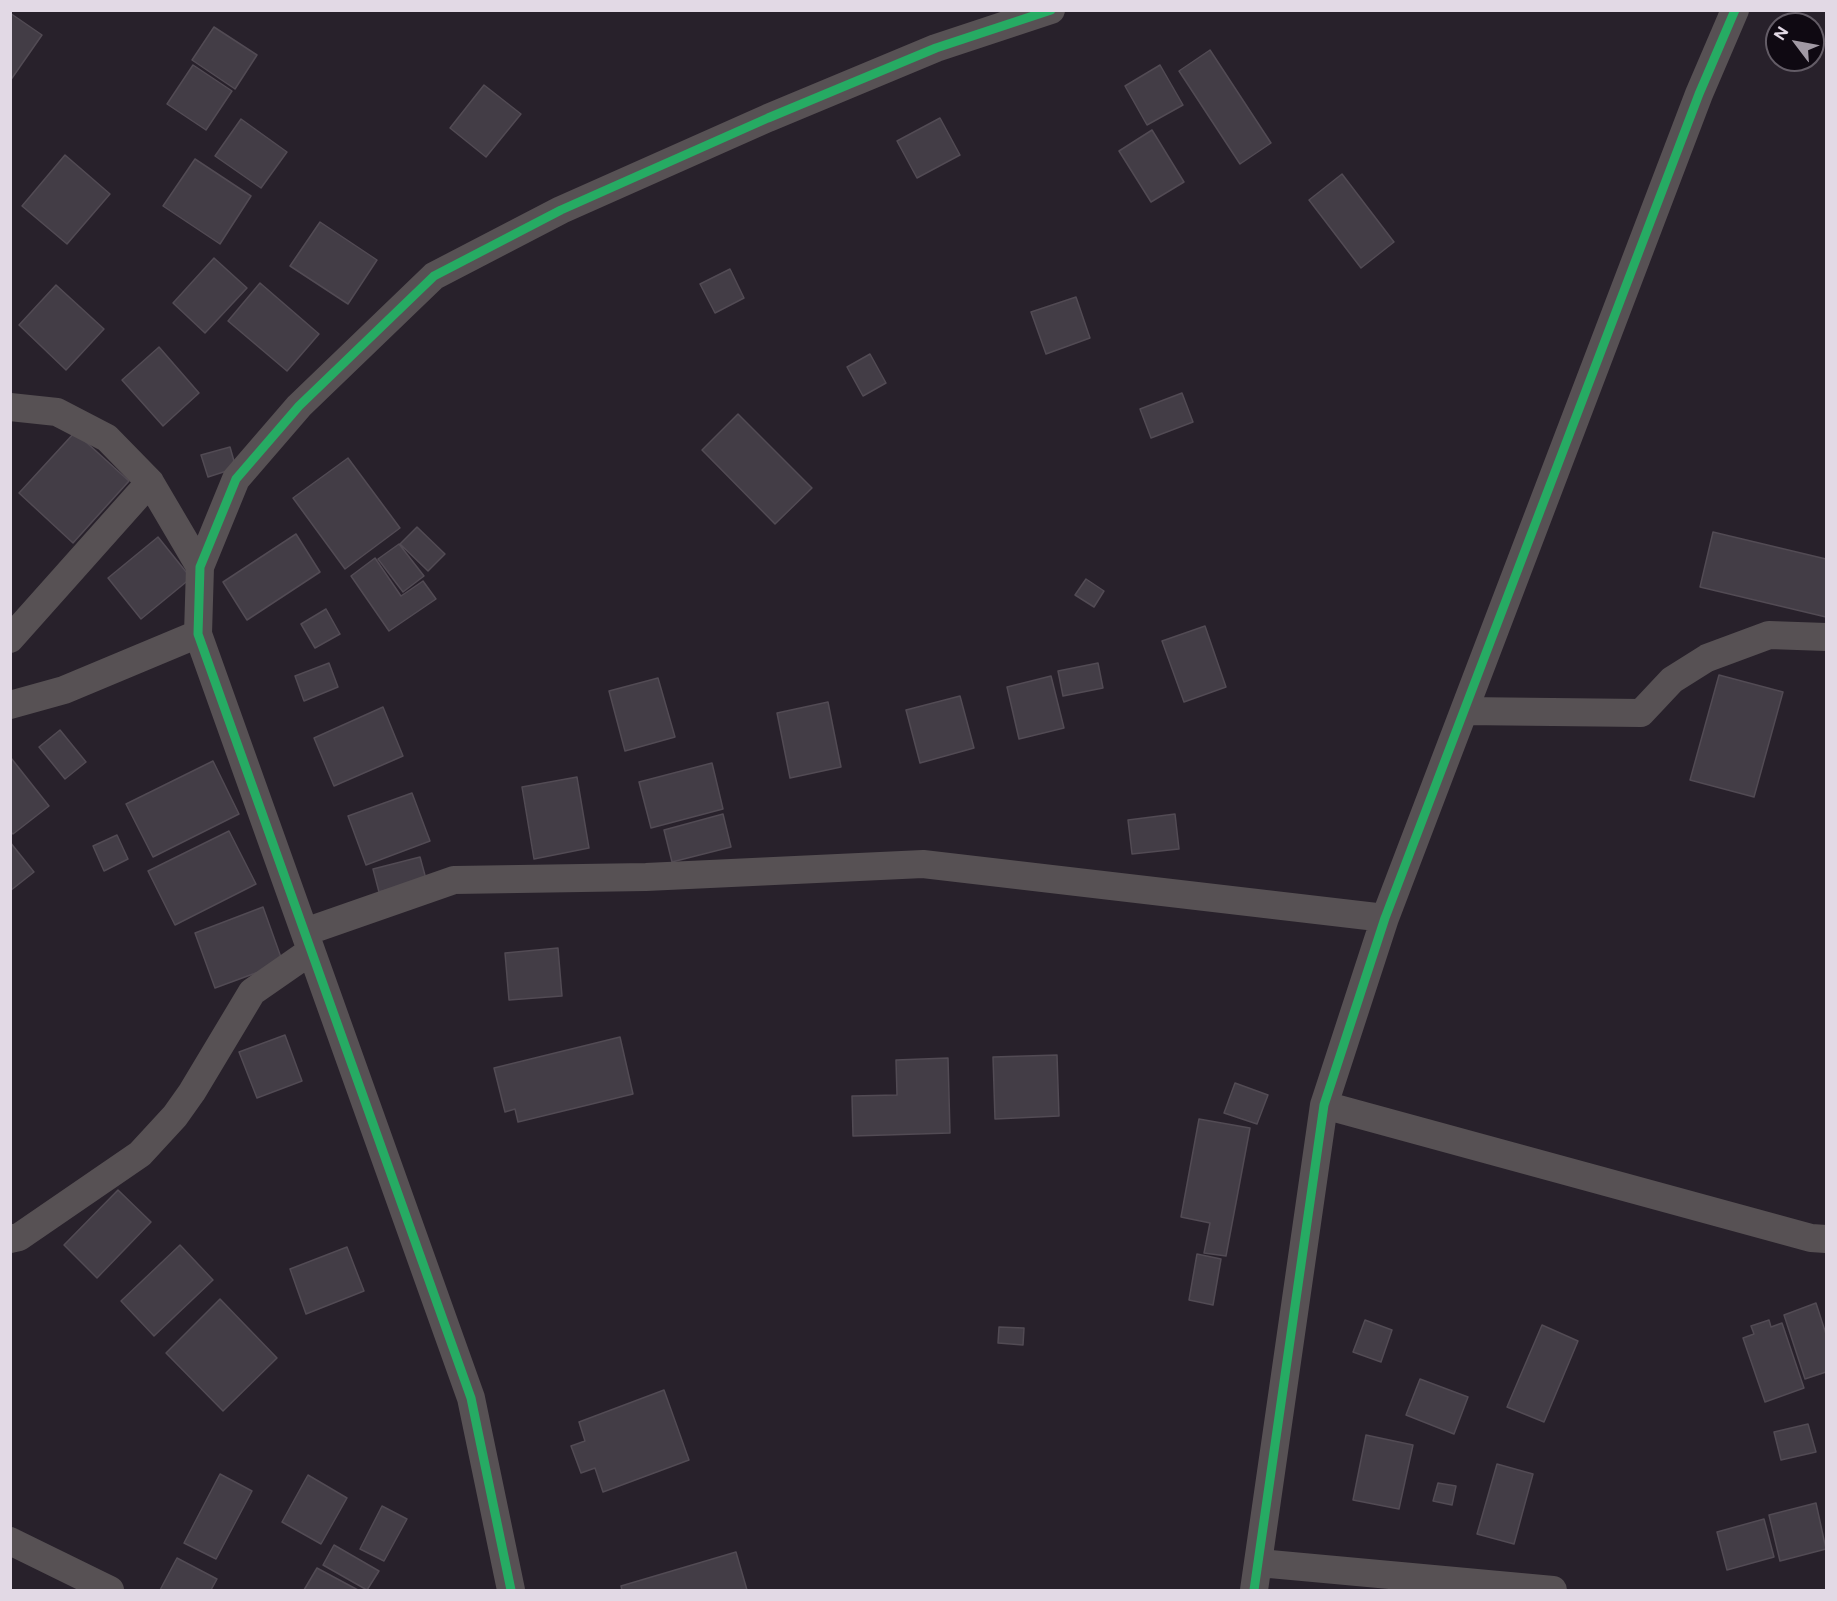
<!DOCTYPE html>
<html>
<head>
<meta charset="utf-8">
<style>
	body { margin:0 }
	#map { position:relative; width:1837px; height:1601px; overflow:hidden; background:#28212b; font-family:Figtree,sans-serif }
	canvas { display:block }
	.frame { position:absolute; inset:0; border:12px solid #e2d9e5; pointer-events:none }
	.north { position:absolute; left:1765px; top:12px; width:60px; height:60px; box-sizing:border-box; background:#0f0912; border:2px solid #635c66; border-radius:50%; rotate:302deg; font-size:16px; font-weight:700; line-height:24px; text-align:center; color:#e2d9e5 }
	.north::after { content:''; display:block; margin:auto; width:21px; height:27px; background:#a199a4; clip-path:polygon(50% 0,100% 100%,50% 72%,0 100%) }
</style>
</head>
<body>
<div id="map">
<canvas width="1837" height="1601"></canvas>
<div class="frame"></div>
<div class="north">N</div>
</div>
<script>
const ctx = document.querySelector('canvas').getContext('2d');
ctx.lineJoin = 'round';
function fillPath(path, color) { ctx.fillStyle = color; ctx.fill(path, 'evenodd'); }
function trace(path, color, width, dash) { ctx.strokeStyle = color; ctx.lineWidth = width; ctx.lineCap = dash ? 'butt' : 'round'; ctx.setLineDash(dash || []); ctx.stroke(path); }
const building = new Path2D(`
	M10,13L42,35L10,81Z
	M214,27L257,55L235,89L192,60Z
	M1210,50L1271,143L1240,164L1179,71Z
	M193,65L232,91L206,130L167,104Z
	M1160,65L1183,105L1147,125L1125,86Z
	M484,85L521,114L486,157L450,128Z
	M940,118L960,155L917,178L897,141Z
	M241,119L287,152L261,188L215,156Z
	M1152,130L1184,182L1151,202L1119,151Z
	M65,155L110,194L67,244L22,206Z
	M195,159L251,196L220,244L163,206Z
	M1342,174L1394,242L1361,268L1309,200Z
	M320,222L377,260L348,304L290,266Z
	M214,258L247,288L205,333L173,303Z
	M730,269L744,298L715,313L700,284Z
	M260,283L319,334L287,371L228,321Z
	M56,285L104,329L66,370L19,325Z
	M1076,297L1090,338L1046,354L1031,312Z
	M159,347L199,393L163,426L122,380Z
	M870,354L886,383L863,396L847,367Z
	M1182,393L1193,422L1151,438L1140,409Z
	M738,414L812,488L775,524L702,450Z
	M75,432L129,481L73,543L19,493Z
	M230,447L236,468L208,477L201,455Z
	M348,458L400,528L345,569L293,498Z
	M417,527L445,554L428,571L400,544Z
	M1713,532L1826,559V617L1700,587Z
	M296,534L320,572L247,620L223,582Z
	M158,537L191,578L141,619L108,578Z
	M399,544L424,576L403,592L378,559Z
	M375,558L401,596L423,581L436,599L389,631L351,576Z
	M1086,579L1104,591L1094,607L1075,595Z
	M326,609L340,634L315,648L301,624Z
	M1205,626L1226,687L1184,702L1162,641Z
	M329,663L338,687L304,701L295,676Z
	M1098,663L1103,688L1063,696L1058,671Z
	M1719,675L1783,692L1754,797L1690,780Z
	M1051,676L1064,728L1019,739L1007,687Z
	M658,678L675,737L625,751L609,691Z
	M960,696L974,748L920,763L906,710Z
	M828,702L841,767L790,778L777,713Z
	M383,707L403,756L334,786L314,738Z
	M60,730L86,762L65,779L39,747Z
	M11,758L49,806L13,834L10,831Z
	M213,761L239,814L153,857L126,804Z
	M712,763L723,809L651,828L639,782Z
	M577,777L589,848L534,859L522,787Z
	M412,793L430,841L366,865L348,816Z
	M723,814L731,847L672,862L664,830Z
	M1175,814L1179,849L1132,854L1128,820Z
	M229,831L256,884L175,925L148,871Z
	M117,835L128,859L104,871L93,846Z
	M10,842L34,872L10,891Z
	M420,857L426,879L379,892L373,869Z
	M263,907L283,963L215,988L195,933Z
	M558,948L562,996L509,1000L505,953Z
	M285,1035L302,1081L257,1098L239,1052Z
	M620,1037L633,1094L518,1122L515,1109L505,1112L494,1068Z
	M1057,1055L1059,1116L995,1119L993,1057Z
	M948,1058L950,1133L853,1136L852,1096L897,1095L896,1060Z
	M1235,1083L1268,1095L1257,1124L1224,1113Z
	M1199,1119L1250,1128L1226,1256L1204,1253L1210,1223L1181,1217Z
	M118,1190L151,1222L97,1278L64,1245Z
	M180,1245L213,1280L154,1336L121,1301Z
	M347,1247L364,1291L306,1314L290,1269Z
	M1197,1254L1221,1259L1213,1305L1189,1300Z
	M220,1299L277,1358L223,1411L166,1353Z
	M1816,1303L1826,1334V1372L1805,1379L1784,1315Z
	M1365,1320L1392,1330L1381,1362L1353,1352Z
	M1769,1320L1771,1327L1782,1323L1804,1388L1765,1402L1743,1338L1754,1334L1751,1326Z
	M1542,1325L1578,1341L1544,1422L1507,1407Z
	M999,1327L1024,1328L1023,1345L998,1343Z
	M1420,1379L1468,1397L1454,1434L1406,1415Z
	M664,1390L689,1460L603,1492L595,1468L581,1473L571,1446L585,1441L579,1422Z
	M1808,1424L1816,1452L1781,1460L1774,1432Z
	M1366,1435L1413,1445L1399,1509L1353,1500Z
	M1497,1464L1533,1474L1514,1544L1477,1534Z
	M220,1474L252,1491L216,1559L184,1543Z
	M308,1475L347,1498L321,1544L282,1522Z
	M1438,1483L1456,1486L1452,1505L1433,1501Z
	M1816,1503L1826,1549L1780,1561L1769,1515Z
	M382,1506L407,1519L384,1561L360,1549Z
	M1764,1519L1774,1557L1727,1570L1717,1532Z
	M334,1545L379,1571L367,1590L323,1565Z
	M736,1552L747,1590H622L621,1586Z
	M177,1558L217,1579L211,1590H160Z
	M317,1568L358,1590H304Z`);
const street = new Path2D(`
	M10,407L57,412L107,438L150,482L200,567
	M10,639L150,482
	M10,705L64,690L198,634
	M1464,711L1641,713L1672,680L1707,658L1769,635L1826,637
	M305,932L454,880L646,877L923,864L1385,918
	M1324,1105L1811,1238L1826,1239
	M10,1239L19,1237L140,1154L175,1116L192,1092L252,992L311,951
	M10,1541L110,1590
	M1259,1563L1553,1590
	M511,1590L471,1398L198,634L200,567L236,479L299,406L434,276L561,210L768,118L936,48L1051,10
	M1254,1590L1324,1105L1385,918L1699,94L1735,10`);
const cycleway = new Path2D(`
	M511,1590L471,1398L198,634L200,567L236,479L299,406L434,276L561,210L768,118L936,48L1051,10
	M1254,1590L1324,1105L1385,918L1699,94L1735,10`);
fillPath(building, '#433d46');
trace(building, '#524b54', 1.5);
trace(street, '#575154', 28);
trace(cycleway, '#26ab63', 9);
</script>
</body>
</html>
